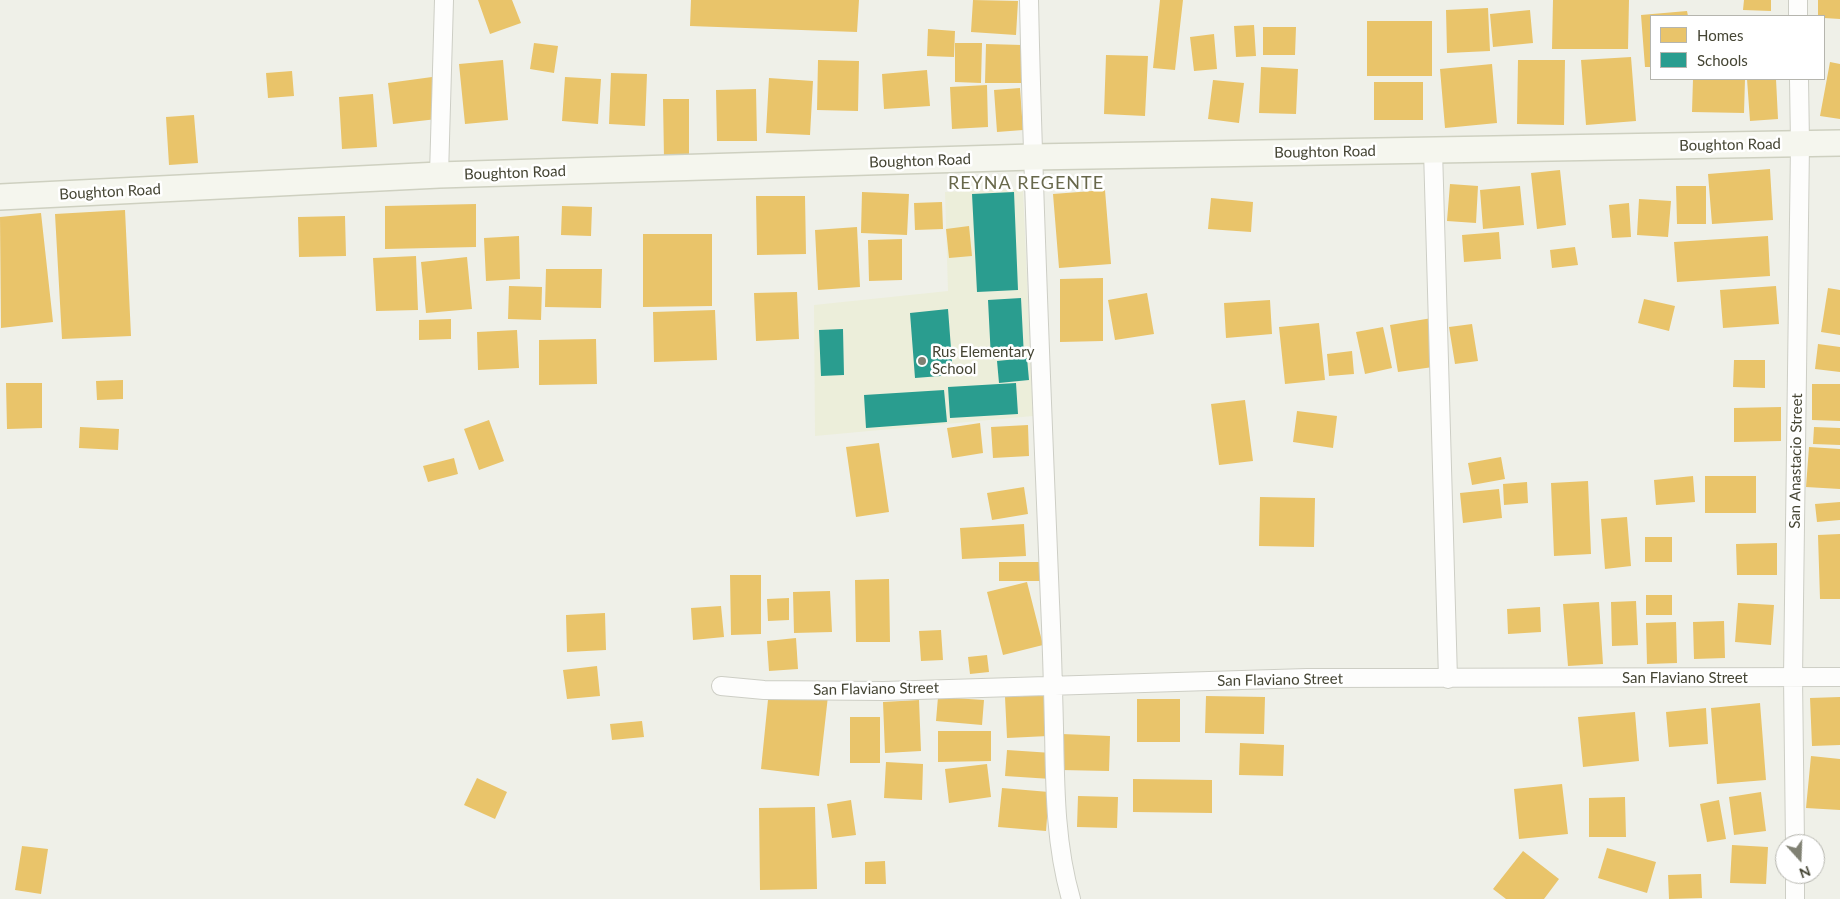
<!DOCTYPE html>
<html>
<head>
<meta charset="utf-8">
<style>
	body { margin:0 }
	#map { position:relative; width:1840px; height:899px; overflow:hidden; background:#eff0e8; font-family:Lato,sans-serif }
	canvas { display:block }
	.legend { position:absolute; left:1650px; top:15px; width:175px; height:65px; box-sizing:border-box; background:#fff; border:1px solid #b5b5ae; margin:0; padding:6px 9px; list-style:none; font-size:15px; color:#454534 }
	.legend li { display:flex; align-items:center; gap:10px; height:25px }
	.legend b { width:25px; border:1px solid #b5b5ae }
	.north { position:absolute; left:1775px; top:834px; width:50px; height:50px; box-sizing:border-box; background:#fff; border:1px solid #b5b5ae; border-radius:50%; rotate:160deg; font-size:14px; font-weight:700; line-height:20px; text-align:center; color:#454534 }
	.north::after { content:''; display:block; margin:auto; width:18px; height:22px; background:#808173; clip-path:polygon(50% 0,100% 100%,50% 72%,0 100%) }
</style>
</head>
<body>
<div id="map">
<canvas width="1840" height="899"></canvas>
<ul class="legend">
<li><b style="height:14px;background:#e9c46a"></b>Homes</li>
<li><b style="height:14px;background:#2a9d8f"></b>Schools</li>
</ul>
<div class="north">N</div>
</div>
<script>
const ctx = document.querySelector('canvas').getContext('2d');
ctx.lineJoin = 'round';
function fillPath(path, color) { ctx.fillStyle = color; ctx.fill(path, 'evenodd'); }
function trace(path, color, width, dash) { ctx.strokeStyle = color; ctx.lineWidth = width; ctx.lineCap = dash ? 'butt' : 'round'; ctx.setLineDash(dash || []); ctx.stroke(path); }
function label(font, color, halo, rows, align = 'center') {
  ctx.font = font + ' Lato,sans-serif'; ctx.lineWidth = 5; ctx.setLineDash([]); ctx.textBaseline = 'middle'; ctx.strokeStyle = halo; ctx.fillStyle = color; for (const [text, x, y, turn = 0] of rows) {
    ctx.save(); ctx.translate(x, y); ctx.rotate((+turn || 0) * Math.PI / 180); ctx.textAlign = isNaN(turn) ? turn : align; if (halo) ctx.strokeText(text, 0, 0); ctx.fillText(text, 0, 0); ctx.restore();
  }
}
const education = new Path2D(`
	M1023,189L1033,416L815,436L814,305L948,291L945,192Z`);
const homes = new Path2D(`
	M478,0H512L521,23L490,34Z
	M691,0H859L857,32L690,26Z
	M973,0L1018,1L1016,35L971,32Z
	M1160,0H1183L1175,70L1153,68Z
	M1553,0H1629L1628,49H1552Z
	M1744,0H1771V11L1743,10Z
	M1818,0H1840V19L1824,18V16H1818Z
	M1488,8L1490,51L1447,53L1446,10Z
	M1530,10L1533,43L1493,47L1490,14Z
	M1687,11L1688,16H1651V67H1645L1641,15Z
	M1367,21H1432V76H1367Z
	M1254,25L1256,56L1236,57L1234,26Z
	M1263,27H1296L1295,55H1263Z
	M928,29L955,31L954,57L927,56Z
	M1214,34L1217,69L1194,71L1190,37Z
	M534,43L558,46L554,73L530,69Z
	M955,43H982L981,83L955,82Z
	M986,44L1022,45L1021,83H985Z
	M1106,55L1148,56L1145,116L1104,114Z
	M1631,57L1636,121L1586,125L1581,60Z
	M503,60L508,120L465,124L459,64Z
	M818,60L859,61L858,111L817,110Z
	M1518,60H1565L1564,125L1517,124Z
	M1830,62L1840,64V119L1820,116Z
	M1492,64L1497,123L1445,128L1440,69Z
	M1261,67L1298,69L1296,114L1259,113Z
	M927,70L930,106L884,109L882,74Z
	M292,71L294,96L268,98L266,73Z
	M611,73L647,74L645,126L609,124Z
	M432,77L437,119L393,124L388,83Z
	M565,77L601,79L598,124L562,121Z
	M769,78L813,81L810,135L766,133Z
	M1693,79H1745L1744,113L1692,112Z
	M1747,79H1776L1778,119L1750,121Z
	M1213,80L1244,83L1239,123L1208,119Z
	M1374,82H1423V120H1374Z
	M987,85L988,127L952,129L950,87Z
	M1020,88L1023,130L997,132L994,90Z
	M756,89L757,141H717L716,90Z
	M373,94L377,147L342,149L339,97Z
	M663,99H689V159H664Z
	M194,115L198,163L169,165L166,117Z
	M1770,169L1773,220L1712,224L1708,174Z
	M1560,170L1566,225L1537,229L1531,173Z
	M1450,184L1478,186L1476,223L1447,221Z
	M1520,186L1524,225L1483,229L1480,190Z
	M1676,186H1706V224H1677Z
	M1105,190L1111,264L1059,268L1053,194Z
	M862,192L909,194L907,235L861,233Z
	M756,196H805L806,254L757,255Z
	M1211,198L1253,202L1251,232L1208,229Z
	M1639,199L1671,201L1668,237L1637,235Z
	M942,202L943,229L915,230L914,203Z
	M1629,203L1631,237L1612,238L1609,205Z
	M476,204V247L385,249V206Z
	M562,206L592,207L591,236L561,235Z
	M125,210L131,336L62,339L55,214Z
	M41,213L53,322L1,328L0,217Z
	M345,216L346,256L299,257L298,217Z
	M969,226L972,256L949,258L946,229Z
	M857,227L860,287L818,290L815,230Z
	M1499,232L1501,259L1464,262L1462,235Z
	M643,234H712V306L643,307Z
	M519,236L520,279L486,281L484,238Z
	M1768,236L1770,276L1677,282L1674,242Z
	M902,239V280L869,281L868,240Z
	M1575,247L1578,265L1552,268L1550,250Z
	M416,256L418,310L376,311L373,258Z
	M467,257L472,309L426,313L421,262Z
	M546,269H602L601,308L545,307Z
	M1103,278V341L1060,342V279Z
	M509,286L542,287L541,320L508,319Z
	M1776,286L1779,324L1723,328L1720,290Z
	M1828,288L1840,290V335L1821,332Z
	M797,292L799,339L756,341L754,293Z
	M1147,293L1154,334L1115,340L1108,300Z
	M1644,299L1675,306L1669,331L1638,323Z
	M1270,300L1272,334L1226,338L1224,303Z
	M715,310L717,360L654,362L653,312Z
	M1432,318L1433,367L1398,372L1390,325Z
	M451,319V339L419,340V320Z
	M1319,323L1325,380L1285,384L1279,327Z
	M1472,324L1478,361L1455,364L1449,327Z
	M1383,327L1392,368L1365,374L1356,332Z
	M517,330L519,368L478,370L477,332Z
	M596,339L597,384L539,385V340Z
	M1818,344L1840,347V372L1815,369Z
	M1352,351L1354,374L1329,376L1327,354Z
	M1734,360H1765V388L1733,387Z
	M123,380V399L97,400L96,381Z
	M6,383H42V428L7,429Z
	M1812,384H1840V421L1812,420Z
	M1245,400L1253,461L1219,465L1211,404Z
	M1781,407V441L1734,442V408Z
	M1297,411L1337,416L1333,448L1293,442Z
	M489,420L504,461L479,470L464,429Z
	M980,423L983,453L952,458L947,428Z
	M1028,425L1029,456L993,458L991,427Z
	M80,427L119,429L118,450L79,448Z
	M1814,427L1840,428V445L1813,444Z
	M879,443L889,512L856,517L846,447Z
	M1809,447L1840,449V489L1806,487Z
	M1501,457L1505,479L1472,485L1468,463Z
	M454,458L458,474L428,482L423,466Z
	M1693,476L1695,502L1656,505L1654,480Z
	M1705,476H1756V513H1705Z
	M1588,481L1591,554L1554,556L1551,483Z
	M1527,482L1528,503L1504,505L1503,484Z
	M1024,487L1028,514L992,520L987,493Z
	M1499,489L1502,518L1463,523L1460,493Z
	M1260,497L1315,498L1314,547L1259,546Z
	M1840,502V520L1817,522L1815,504Z
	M1627,517L1631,566L1605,569L1601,519Z
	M1024,524L1026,556L962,559L960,528Z
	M1840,534V599H1820L1818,535Z
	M1645,537H1672V562H1645Z
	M1777,543V575H1737L1736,544Z
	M999,562H1046L1047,581H999Z
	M730,575H761V634L731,635Z
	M889,579L890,642H856L855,580Z
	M1027,582L1043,645L1003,655L987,592Z
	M830,591L832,632L794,633L793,592Z
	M1646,595H1672V615H1646Z
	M789,598V620L768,621L767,599Z
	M1636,601L1638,645L1612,646L1611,602Z
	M1599,602L1603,664L1568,666L1563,604Z
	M1738,603L1774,605L1771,645L1735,642Z
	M721,606L724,637L693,640L691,608Z
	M1540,607L1541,632L1508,634L1507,609Z
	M605,613L606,650L567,652L566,615Z
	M1724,621L1725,658L1694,659L1693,622Z
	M1676,622L1677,663L1647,664L1646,623Z
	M941,630L943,660L921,661L919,631Z
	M796,638L798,669L769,671L767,641Z
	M987,655L989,672L970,674L968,657Z
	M597,666L600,696L567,699L563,670Z
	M769,690L828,696L819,776L761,769Z
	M1046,695L1048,736L1007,738L1005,697Z
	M1206,696L1265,697L1264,734L1205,733Z
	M938,697L984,700L982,725L936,721Z
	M1840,697V745L1812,746L1810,698Z
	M1137,699H1180V742H1137Z
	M919,700L921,751L885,753L883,702Z
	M1760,703L1766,780L1717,784L1711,708Z
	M1706,708L1708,744L1669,747L1666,712Z
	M1635,712L1639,761L1583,767L1578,717Z
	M850,717H880V763H850Z
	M642,721L644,737L612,740L610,724Z
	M938,731H991V761L938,762Z
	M1062,734L1110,736L1109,771L1061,770Z
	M1240,743L1284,745L1283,776L1239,775Z
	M1007,750L1052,753L1051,779L1005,776Z
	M1811,756L1840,759V810L1806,808Z
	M886,762L923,764L922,800L884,798Z
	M987,764L991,797L949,803L945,769Z
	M477,778L507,792L495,819L464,805Z
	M1133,779L1212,780V813L1133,812Z
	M1562,784L1568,834L1519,839L1514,789Z
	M1002,788L1049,792L1046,831L998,827Z
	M1761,792L1766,831L1734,835L1729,797Z
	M1078,796L1118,797L1117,828L1077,827Z
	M1625,797L1626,837H1589V798Z
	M851,800L856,835L832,838L827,804Z
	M1719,800L1726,839L1707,842L1700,804Z
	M815,807L817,889L760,890L759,808Z
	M1732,845L1768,847L1766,884L1730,883Z
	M22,846L48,849L41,894L15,890Z
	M1607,848L1656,862L1647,893L1598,878Z
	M1523,851L1559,879L1544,899H1506L1493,889Z
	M885,861L886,884H865V862Z
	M1701,874L1702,898L1669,899L1668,875Z`);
const schools = new Path2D(`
	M1014,192L1018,290L977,292L972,194Z
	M1021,298L1024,357L991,359L988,300Z
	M948,309L953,375L915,378L910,313Z
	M843,329L844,375L821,376L819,330Z
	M1027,358L1029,380L999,383L997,361Z
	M1016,383L1018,414L950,418L948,387Z
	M944,390L947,422L866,428L864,395Z`);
const street = new Path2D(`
	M1029,0C1033,201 1042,401 1050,602C1052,644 1053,686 1054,728C1055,785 1055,844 1071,899
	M1798,0V16
	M1433,150L1448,679
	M439,175L444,0
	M721,686L764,690L884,691L1307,678L1840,677
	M1795,844L1793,677L1800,144L1799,79
	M1795,874V899`);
const secondary = new Path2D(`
	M0,197L439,175L1032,157L1840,143`);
const markers = [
	[922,361,5,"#808173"]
];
const streetNames = [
	["Boughton Road",1730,145,-1],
	["Boughton Road",1325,152,-1],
	["Boughton Road",920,161,-2],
	["Boughton Road",515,173,-2],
	["Boughton Road",110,192,-3],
	["San Anastacio Street",1796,461,-89],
	["San Flaviano Street",1685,678],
	["San Flaviano Street",1280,680,-1],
	["San Flaviano Street",876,689,-1]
];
const poiNames = [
	["Rus Elementary",932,352],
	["School",932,369]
];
const quarterNames = [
	["REYNA REGENTE",1026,183]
];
fillPath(education, '#eceeda');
fillPath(homes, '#e9c46a');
fillPath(schools, '#2a9d8f');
trace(street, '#cdcec5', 20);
trace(secondary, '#ced0c0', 28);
trace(street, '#fdfdfc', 18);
trace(secondary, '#f5f6ee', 25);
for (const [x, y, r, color] of markers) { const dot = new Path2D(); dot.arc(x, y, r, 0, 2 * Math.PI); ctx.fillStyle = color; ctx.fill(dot); trace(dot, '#fff', 2); }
label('15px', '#454534', '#fff', streetNames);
label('15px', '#454534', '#fff', poiNames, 'left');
ctx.letterSpacing = '1px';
label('18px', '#68684b', '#fff', quarterNames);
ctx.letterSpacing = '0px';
</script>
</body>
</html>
